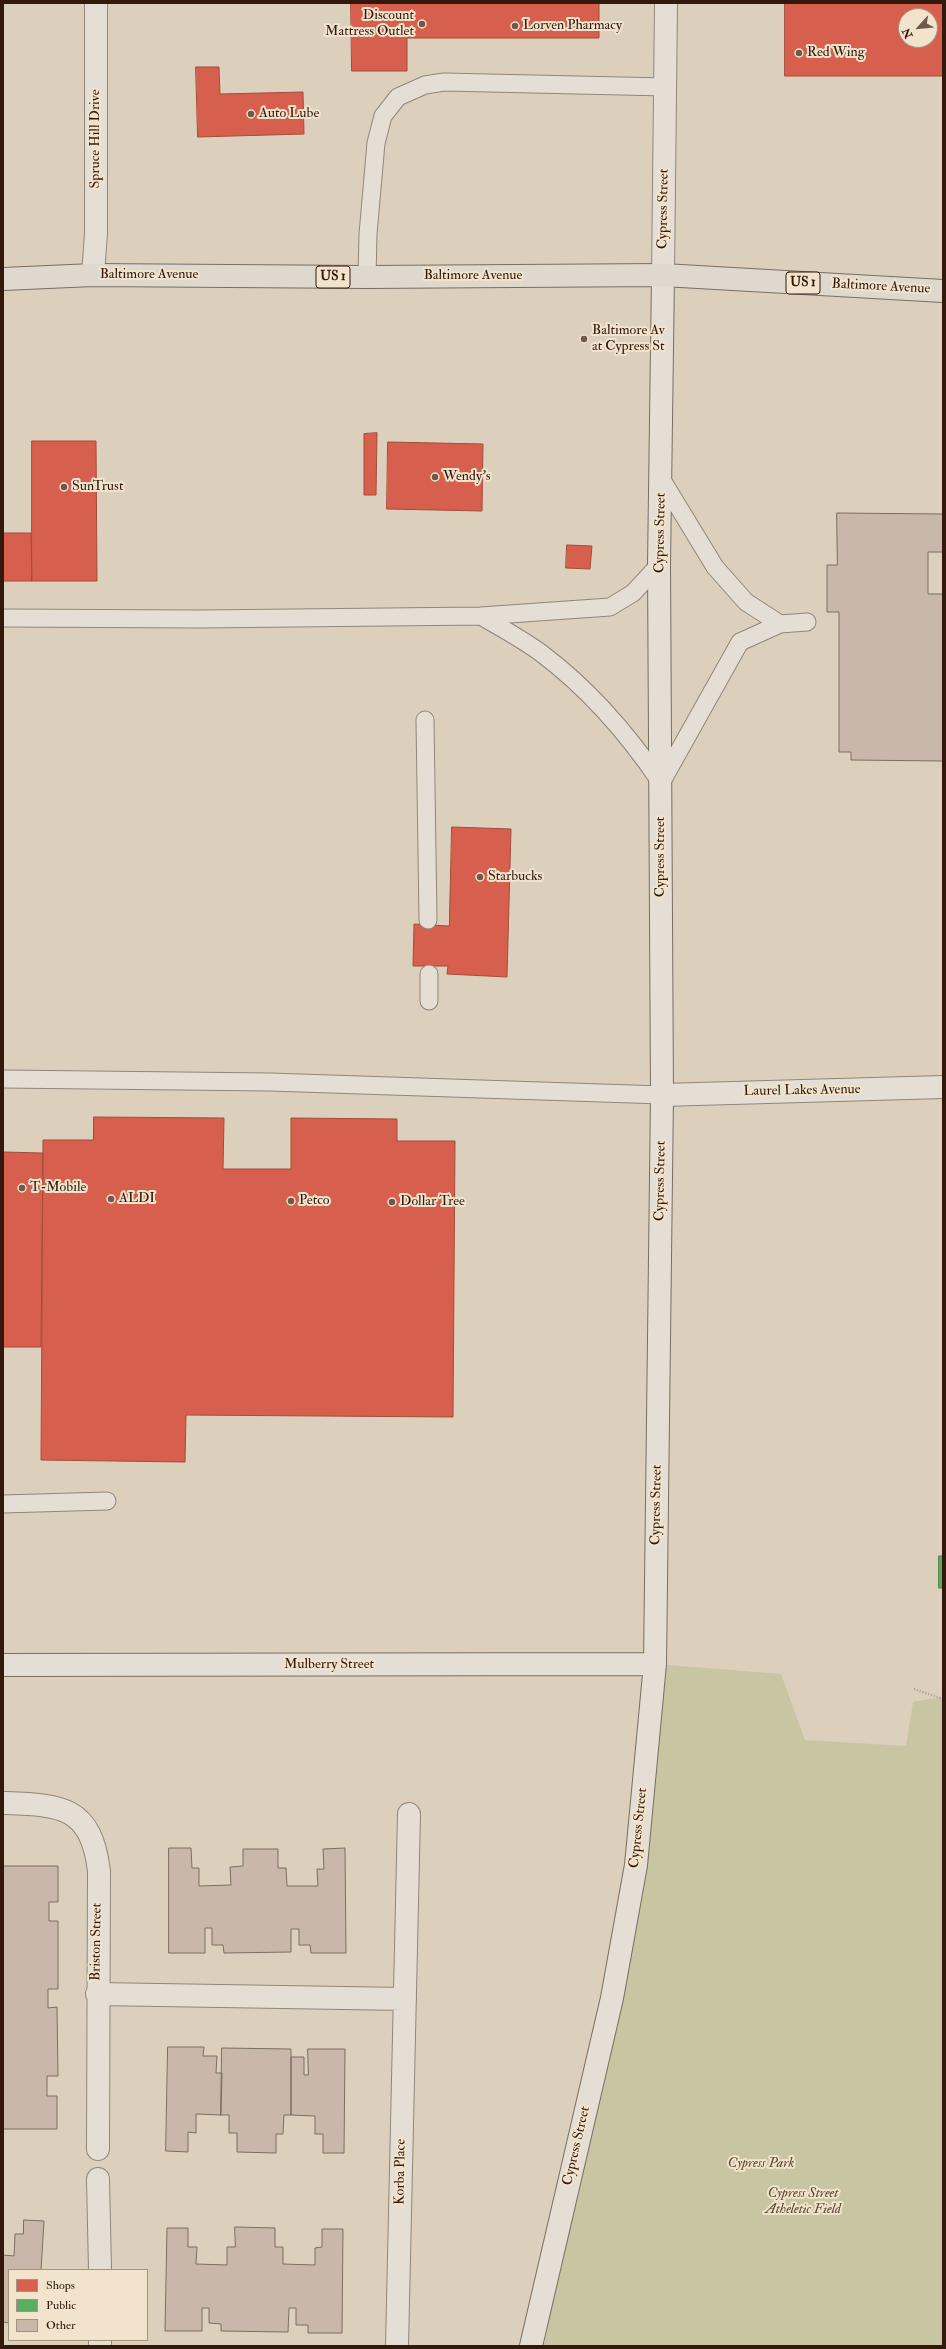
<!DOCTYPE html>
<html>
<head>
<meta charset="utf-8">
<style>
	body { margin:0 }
	#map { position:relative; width:946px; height:2349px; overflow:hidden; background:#dcd0bd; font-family:"IM FELL Double Pica",serif }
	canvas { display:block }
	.frame { position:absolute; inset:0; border:4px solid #32190c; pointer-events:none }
	.legend { position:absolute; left:8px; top:2269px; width:140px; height:72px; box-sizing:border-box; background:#f1e3cc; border:1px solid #a5927f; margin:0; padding:5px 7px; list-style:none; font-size:12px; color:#32190c }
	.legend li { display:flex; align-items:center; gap:8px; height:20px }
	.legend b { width:20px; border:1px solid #a5927f }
	.north { position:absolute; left:898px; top:8px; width:40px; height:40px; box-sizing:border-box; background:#f1e3cc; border:1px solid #a5927f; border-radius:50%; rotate:243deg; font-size:11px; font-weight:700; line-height:16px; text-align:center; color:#32190c }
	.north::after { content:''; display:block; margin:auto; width:14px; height:18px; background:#6e594a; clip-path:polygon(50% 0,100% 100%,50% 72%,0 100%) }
</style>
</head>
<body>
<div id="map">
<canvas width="946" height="2349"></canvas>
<div class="frame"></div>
<ul class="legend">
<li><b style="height:11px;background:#d6604d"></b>Shops</li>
<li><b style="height:11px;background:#5aae61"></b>Public</li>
<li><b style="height:11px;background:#c9b8aa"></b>Other</li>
</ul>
<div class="north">N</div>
</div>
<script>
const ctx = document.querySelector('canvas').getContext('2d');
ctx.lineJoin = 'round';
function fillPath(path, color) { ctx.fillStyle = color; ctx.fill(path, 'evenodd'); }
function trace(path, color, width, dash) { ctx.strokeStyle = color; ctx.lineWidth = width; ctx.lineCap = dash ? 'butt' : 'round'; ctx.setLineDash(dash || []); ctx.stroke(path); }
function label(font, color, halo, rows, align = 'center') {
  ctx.font = font + ' "IM FELL Double Pica",serif'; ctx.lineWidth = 4; ctx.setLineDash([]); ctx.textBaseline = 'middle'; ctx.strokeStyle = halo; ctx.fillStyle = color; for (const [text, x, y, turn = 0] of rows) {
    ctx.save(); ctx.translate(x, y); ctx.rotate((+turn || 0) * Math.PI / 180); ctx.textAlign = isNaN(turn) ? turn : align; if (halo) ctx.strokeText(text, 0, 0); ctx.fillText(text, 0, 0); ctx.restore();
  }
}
const green = new Path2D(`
	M655,1664L781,1674L805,1740L906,1746L913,1702L943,1697V2346H544L644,1773Z`);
const shops = new Path2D(`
	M351,3H599V38H407V71H352Z
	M785,3H943V76H785ZM906,16H930V40H906Z
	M196,67H219L220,94L303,92L304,134L198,137Z
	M377,433L376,495H364V434Z
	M32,441H96L97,581H32Z
	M388,442L483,444L482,511L387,509Z
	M3,533H31L32,581H3Z
	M567,545L592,546L590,569L566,568Z
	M452,827L511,829L507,977L447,974L448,966H413L414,924L449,926Z
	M94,1117L224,1118L223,1169H291V1118L397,1119V1141H455L453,1417L186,1415L185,1462L41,1460L43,1140H93Z
	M3,1152L43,1153L41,1347H3Z`);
const public = new Path2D(`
	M939,1556H943V1588H939Z`);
const building = new Path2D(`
	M837,513L943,514V552H928V594H943V761L851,760V752H839V612H827V565H837Z
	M169,1848H191L192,1868H199V1886L231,1885L230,1867L243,1866V1849H278V1868H286L287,1886H318L317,1869H324L323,1849L345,1848L346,1953H311L310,1945H299V1929H291V1952L224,1953L223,1945H212V1928H205V1953H169Z
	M3,1866H58V1902H49V1921H58V1989H48V2008L57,2007L58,2076H47V2096H57V2129H3Z
	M168,2047H204L203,2056H217L216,2073H222L221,2115L196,2114V2133L188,2132V2152L166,2151Z
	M222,2048L291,2049V2115H284L283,2134H276V2153L237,2152V2133H229V2115H221Z
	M308,2049H345L344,2153H323V2134H315V2116L291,2115V2057H304V2075H308Z
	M24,2220L44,2221L41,2270H9V2323L3,2322V2255L14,2256L15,2234H23Z
	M235,2227L275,2228V2247H283V2264L315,2265V2248L322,2247V2229H343L342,2333H308V2325H296V2308H289L288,2332L221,2331V2324L209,2323V2308H202V2331H165L167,2228H188V2247H197L196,2264L227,2265V2247H235Z`);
const path = new Path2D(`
	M914,1689L943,1699`);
const lane = new Path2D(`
	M367,277L368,234L376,143L383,116L398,97L425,85L444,82L666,87
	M659,565L633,593L610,607L481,616C501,628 522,639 541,653C589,689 628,734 661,783L740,642L780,624L746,602L715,567L662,480
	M3,618L200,619L481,616
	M780,624L807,622
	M425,720L428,920
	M429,974V1001
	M3,1079L270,1082L662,1095
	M3,1504L107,1501`);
const street = new Path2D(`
	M93,275L96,233V3
	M663,275L666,3
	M662,1095L943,1087
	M3,1803C60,1805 91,1805 99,1871L98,2149
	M97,1994L405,1999
	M98,2179L100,2270
	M100,2340V2346
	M397,2346L409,1814`);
const secondary = new Path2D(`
	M3,1665L655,1664
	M531,2346L612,1998L636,1865L655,1664L662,1095L659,565L663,275`);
const primary = new Path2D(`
	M3,279L93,275L367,277L663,275L943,291`);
const markers = [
	[422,24,4,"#6e594a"],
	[515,26,4,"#6e594a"],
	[799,53,4,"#6e594a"],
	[251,114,4,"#6e594a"],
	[584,339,4,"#6e594a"],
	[435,477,4,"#6e594a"],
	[64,487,4,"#6e594a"],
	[480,877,4,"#6e594a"],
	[22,1188,4,"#6e594a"],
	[111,1199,4,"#6e594a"],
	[291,1201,4,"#6e594a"],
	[392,1202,4,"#6e594a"]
];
const shields = [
	[333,277,34],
	[803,283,34]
];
const shieldNames = [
	["US 1",333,277],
	["US 1",803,283]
];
const poiNames = [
	["Discount",414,16,"right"],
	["Mattress Outlet",414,32,"right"],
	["Lorven Pharmacy",523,26],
	["Red Wing",807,53],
	["Auto Lube",259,114],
	["Baltimore Av",592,331],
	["at Cypress St",592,347],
	["Wendy's",443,477],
	["SunTrust",72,487],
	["Starbucks",488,877],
	["T-Mobile",30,1188],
	["ALDI",119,1199],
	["Petco",299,1201],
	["Dollar Tree",400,1202]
];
const streetNames = [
	["Spruce Hill Drive",96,139,-90],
	["Cypress Street",664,209,-89],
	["Baltimore Avenue",149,275],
	["Baltimore Avenue",473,276],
	["Baltimore Avenue",881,287,3],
	["Cypress Street",661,533,-89],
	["Cypress Street",661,857,-90],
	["Laurel Lakes Avenue",802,1091,-1],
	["Cypress Street",661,1181,-89],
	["Cypress Street",657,1505,-89],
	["Mulberry Street",329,1665],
	["Cypress Street",639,1828,-84],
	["Briston Street",97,1942,-89],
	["Cypress Street",577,2146,-77],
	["Korba Place",401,2172,-89]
];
const parkNames = [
	["Cypress Park",761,2164],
	["Cypress Street",803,2194],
	["Atheletic Field",803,2210]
];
fillPath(green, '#c8c5a2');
fillPath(shops, '#d6604d');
trace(shops, '#a54b3a', 1);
fillPath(public, '#5aae61');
trace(public, '#4e8148', 1);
fillPath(building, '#c9b8aa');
trace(building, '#786e62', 1);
trace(lane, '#90867a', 19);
trace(street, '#90867a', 24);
trace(secondary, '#786e62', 24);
trace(primary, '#786e62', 24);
trace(path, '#a39b92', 2.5, [1, 2]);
trace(lane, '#e4ded4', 17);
trace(street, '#e4ded4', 22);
trace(secondary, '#e4ded4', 22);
trace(primary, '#dfd8cd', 22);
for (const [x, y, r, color] of markers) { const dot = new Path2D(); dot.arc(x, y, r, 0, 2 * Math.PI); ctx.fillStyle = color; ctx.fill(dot); trace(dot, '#f1e3cc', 1.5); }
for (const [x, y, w] of shields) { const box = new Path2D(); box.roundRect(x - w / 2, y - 11, w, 22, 3); ctx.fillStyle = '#f1e3cc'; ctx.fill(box); trace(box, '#32190c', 1); }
label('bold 13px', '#32190c', null, shieldNames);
label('14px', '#32190c', '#f1e3cc', poiNames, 'left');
label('14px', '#32190c', '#f1e3cc', streetNames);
label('italic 14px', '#5a4a32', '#f1e3cc', parkNames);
</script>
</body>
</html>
